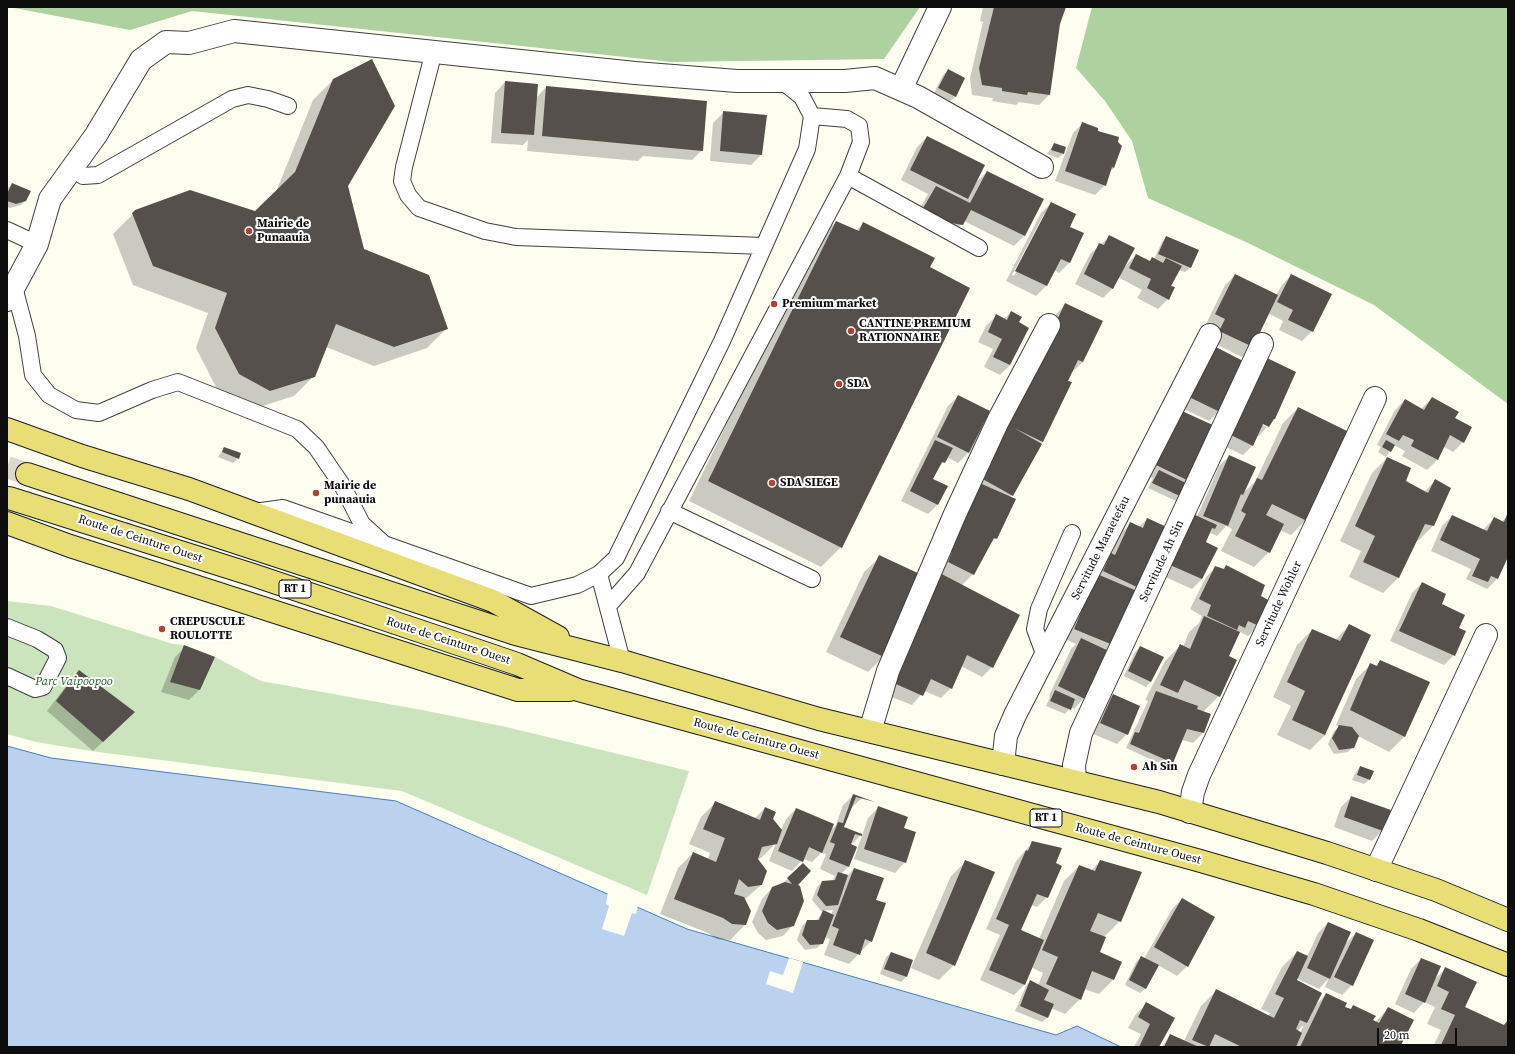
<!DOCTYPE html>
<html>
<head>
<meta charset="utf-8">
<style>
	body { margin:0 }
	#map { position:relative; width:1515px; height:1054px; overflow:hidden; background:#fdfdf0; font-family:"Source Serif 4",serif }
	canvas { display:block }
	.frame { position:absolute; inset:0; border:8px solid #0d0d0d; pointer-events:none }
	.scale { position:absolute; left:1377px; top:1028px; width:80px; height:18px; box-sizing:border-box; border:2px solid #0d0d0d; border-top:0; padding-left:5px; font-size:12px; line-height:14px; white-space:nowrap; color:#0d0d0d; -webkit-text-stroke:3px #fff; paint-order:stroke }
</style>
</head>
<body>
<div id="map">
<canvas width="1515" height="1054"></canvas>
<div class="frame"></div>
<div class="scale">20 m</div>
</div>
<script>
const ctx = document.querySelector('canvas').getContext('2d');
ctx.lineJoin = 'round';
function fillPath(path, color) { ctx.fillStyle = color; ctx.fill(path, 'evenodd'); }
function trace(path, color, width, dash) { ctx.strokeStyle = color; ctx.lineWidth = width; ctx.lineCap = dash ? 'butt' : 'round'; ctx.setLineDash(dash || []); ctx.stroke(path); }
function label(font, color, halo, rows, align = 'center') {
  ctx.font = font + ' "Source Serif 4",serif'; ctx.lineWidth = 4; ctx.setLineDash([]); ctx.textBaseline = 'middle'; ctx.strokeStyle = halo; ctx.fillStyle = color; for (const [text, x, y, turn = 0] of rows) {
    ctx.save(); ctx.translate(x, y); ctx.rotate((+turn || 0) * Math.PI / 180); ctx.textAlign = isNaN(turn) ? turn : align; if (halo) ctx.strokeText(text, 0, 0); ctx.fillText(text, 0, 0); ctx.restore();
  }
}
const green = new Path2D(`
	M7,601L51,606L173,644L184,645L215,657L261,681L422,710L506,727L689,771L647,895L402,791L91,751L36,742L7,734Z`);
const forest = new Path2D(`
	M9,7H920L884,59L672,62L192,11L130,30Z
	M1092,7H1508V404L1374,305L1248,243L1148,198L1132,141L1105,101L1076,68Z`);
const water = new Path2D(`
	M7,746L51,758L396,801L687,929L1056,1035L1077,1026L1121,1047H7Z`);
const pier = new Path2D(`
	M608,892L638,905L636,914L632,913L624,936L602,929L609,906L606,904Z
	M789,958L803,962L793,993L766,984L770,971L783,975Z`);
const shadow = new Path2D(`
	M983,7H1064L1059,24L1049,95L1039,105L1019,102L1016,105L992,101L993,98L972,95L970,78L983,22L980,21Z
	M948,70L964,79L955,97L950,101L934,93L943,75Z
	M333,80L347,186L364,250L447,328L427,348L374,366L326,347L314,376L294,396L250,410L219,393L196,348L208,313L133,285L113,234L136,211L255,212L276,192L313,100Z
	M505,82L536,98L546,87L702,150L692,160L643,156L638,161L527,151L528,140L523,145L491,143L495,93Z
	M724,112L765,116L761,155L751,165L710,161L713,123Z
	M1083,123L1114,168L1109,172L1105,185L1095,195L1055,181L1073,133Z
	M927,137L975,183L987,172L1042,200L1024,236L1014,246L964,221L952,235L913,221L928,194L901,180L917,147Z
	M1054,144L1065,148L1063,154L1058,158L1047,154Z
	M12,184L26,200L21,205L10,208L7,207V189Z
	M1051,203L1069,227V263L1059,273L1054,270L1046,286L1036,296L1006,281L1041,213ZM1044,214H1046L1014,276L1012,275Z
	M836,222L856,231L863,223L929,268L841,547L821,567L689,501L816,241Z
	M1110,236L1124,267L1136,255L1149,262L1154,259L1162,242L1166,237L1198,251L1190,268L1185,272L1179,270L1170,286L1168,299L1158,309L1137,298L1142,290L1118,277L1113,288L1103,298L1075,284L1090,254Z
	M1235,275L1276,295L1282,285L1292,275L1312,331L1302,341L1279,330L1283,321L1268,313L1252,347L1242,357L1210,341L1216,329L1206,324L1225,285Z
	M1066,304L1083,362L1071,373L1042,442L1010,498L996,538L988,546L973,574L962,585L992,667L982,677L961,666L951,688L941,698L924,691L912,705L879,692L1051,319Z
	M1011,312L1018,323L1010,365L1000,375L984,367L993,349L978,342L986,326L996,316L1004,319Z
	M1212,346L1219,411L1209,421L1178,406Z
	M958,396L989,412L968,453L958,463L947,457L936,472L932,479L938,504L928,514L901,501L948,406Z
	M1432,398L1463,442L1453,452L1444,447L1437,460L1427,470L1402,456L1405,451L1394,445L1386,457L1378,452L1381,447L1377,445L1395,410L1405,400L1421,409Z
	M1298,408L1306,520L1291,535L1280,530L1269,552L1254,567L1221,551L1232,529L1226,526L1217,536L1210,533L1204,542L1216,548L1202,579L1192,589L1161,575L1197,517L1219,466L1229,456L1243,493L1255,482L1283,423Z
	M1236,415L1271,422L1259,436H1257L1253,445L1243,455L1222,445ZM1258,423L1267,425V427Z
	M1172,422L1216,428L1178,502L1148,488L1153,478L1146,475Z
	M224,448L238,458L233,463L218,457Z
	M1387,458L1405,482L1424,492L1435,481L1450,488L1433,526L1418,541L1416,540L1398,578L1383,593L1349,577L1361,551L1340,541L1372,473Z
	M1452,516L1483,530L1494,518L1501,522L1508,516V554L1497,579L1487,589L1466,579L1471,569L1431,551L1442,526Z
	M1147,519L1168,528L1112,645L1106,651L1094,687L1074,709L1071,707L1065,714L1046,706L1050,697L1049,696L1071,649L1076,644L1065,639L1101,564L1111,555L1121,533L1131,523L1139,527Z
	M880,557L883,657L868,672L826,652L864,572Z
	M1226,566L1260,596L1258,626L1248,636L1240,632L1227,656L1219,696L1203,712V733L1193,743L1182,740L1172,762L1168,767L1126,748L1148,701L1145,700L1165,661L1180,646L1183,647L1189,632L1199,623L1202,616L1190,609L1206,577L1216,567L1222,570Z
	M1422,583L1439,608L1458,628L1454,655L1444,665L1390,641L1412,593Z
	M1349,626L1325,735L1310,750L1277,735L1291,706L1273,697L1297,645L1312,630L1335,640Z
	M185,647L199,690L189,700L161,692L175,657Z
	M1140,647L1162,658L1150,682L1146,687L1124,676L1135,652Z
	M1380,661L1429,683L1404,737L1389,752L1358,736L1353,747L1348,752L1334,754L1328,744L1334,731L1339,727L1336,725L1356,679L1371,664L1375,667Z
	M79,672L124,722L93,751L47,711L69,682Z
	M1113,695L1127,734L1117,744L1091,733L1103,705Z
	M1360,767L1369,780L1364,784L1352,780L1356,772Z
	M854,795L862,798L851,808L842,827L861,835L851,845L856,848L848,867L841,874L847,876L854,869L875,900L871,941L849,964L824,955L830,939L824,937L822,943L817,948L805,950L797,940L802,926L807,921H816L823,912L831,915L833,910L821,911L812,900L817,887L822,882L832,881L835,876L820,869L826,854L821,853L812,862L803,859L792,871L769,861L776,843L761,858L757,859L761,885L744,900L745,925L730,940L717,939L708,933L660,914L678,868L693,853L708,859L710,853L689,844L701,817L716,802L755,818L765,808L781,830L786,819L796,809L831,830L836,825L843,805Z
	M1351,797L1389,810L1382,831L1372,841L1334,827L1341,807Z
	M878,808L903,829L905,862L895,873L854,859L868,818Z
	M1033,842L1055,864L1047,897L1037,907L1031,905L1020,931L1039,939L1064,881L1079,866L1091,871L1100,861L1120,921L1103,938L1099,952L1114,979L1099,994L1084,989L1080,999L1065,1014L1051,1008L1047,1018L1042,1022L1015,1011L1026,986L1030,981L1038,985L1043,973L1031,967L1024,985L1014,995L980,980L1000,935L986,929L1016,861Z
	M966,861L954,965L939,980L911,968L951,876Z
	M803,864L796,886L793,925L783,936L766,940L758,933L752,922L762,899L772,888L783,883Z
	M1182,899L1187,966L1177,976L1158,965L1145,989L1140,993L1125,985L1136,962L1141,957L1144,959L1172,909Z
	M1328,923L1345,944L1356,933L1352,985L1342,995L1325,987L1329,978L1319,989L1296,978V980L1314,1007L1326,994L1350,1010L1353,1006L1375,1022L1388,1009L1399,1047H1162L1170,1035L1184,1041L1201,1006L1216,991L1268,1016L1270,1013L1261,1009L1282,967L1297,952L1307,957L1318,933ZM1304,1025L1300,1033L1297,1031Z
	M891,953L912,960L906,977L901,982L880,974L886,957Z
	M1421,959L1435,979L1446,968L1464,1008L1502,1026L1508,1021V1047H1433L1441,1030L1427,1024L1435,1007L1424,1002L1414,1013L1395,1004L1411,969Z
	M1146,1004L1158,1047H1134L1141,1034L1128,1028L1136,1014Z`);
const building = new Path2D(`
	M994,7H1066L1060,24L1050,95L1028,92L1027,95L1002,91V88L982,85L979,68Z
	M372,59L395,106L348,186L364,249L429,275L448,329L394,347L336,324L315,377L270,391L239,374L215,328L227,293L153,266L132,213L135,210L190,190L255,211L295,172L333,79Z
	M948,69L965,78L956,97L938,88Z
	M505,81L538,84L534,135L501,133Z
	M546,86L707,101L703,151L542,136Z
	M723,111L767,115L762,155L720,151Z
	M1082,122L1098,128V131L1119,137L1118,142L1122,146L1114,168L1112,167L1106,186L1065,171Z
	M927,136L985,165L968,199L910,170Z
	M1054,143L1066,147L1064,154L1051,150Z
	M987,171L1044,199L1025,236L971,210L963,225L945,222L922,210L936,186L970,203Z
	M12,183L31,191L26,201L16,204L7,201V194Z
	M1051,202L1076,214L1070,227L1084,233L1070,263L1061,259L1047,286L1015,271Z
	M836,221L859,231L863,222L935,258L930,267L970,288L842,548L708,481Z
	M1109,235L1135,248L1113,289L1084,274L1099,243L1104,245Z
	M1166,236L1199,250L1191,268L1158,254Z
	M1136,254L1150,261L1152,257L1163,263L1166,258L1182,266L1171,286L1175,287L1169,300L1147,288L1151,279L1129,268Z
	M1235,274L1278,295L1253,347L1219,331L1225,319L1215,314Z
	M1291,274L1332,294L1313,332L1288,320L1293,310L1277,302Z
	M1065,303L1103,321L1083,362L1078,360L1068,381L1072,382L1043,442L1014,428L1042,444L1013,496L979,477L1008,425Z
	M1011,311L1022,317L1019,322L1029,328L1010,365L993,357L1002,339L988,332L996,314L1007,320Z
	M1212,345L1245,362L1220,412L1187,396Z
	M1263,356L1296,372L1275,419H1274L1269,427L1263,424L1253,446L1231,435Z
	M958,395L990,411L969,453L937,437Z
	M1432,397L1459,412L1455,418L1472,427L1464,443L1450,435L1438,460L1411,446L1414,440L1403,435L1399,441L1386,434L1405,399L1424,410Z
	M1298,407L1349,432L1307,521L1272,504L1266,515L1284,524L1270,553L1235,536L1246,514L1241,511L1257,478L1262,480Z
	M1182,411L1217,427L1191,482L1156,465Z
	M935,440L953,448L945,463L942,462L933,479L948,486L938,505L910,491Z
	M1386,440L1395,445L1391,452L1382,447Z
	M224,447L241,453L239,459L222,452Z
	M1229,455L1256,467L1243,495L1241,494L1228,526L1203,516Z
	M1387,457L1411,468L1406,481L1428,493L1435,479L1451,488L1434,526L1425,524L1399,578L1363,562L1375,536L1355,526Z
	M1159,470L1190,485L1184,498L1152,483Z
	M975,481L1016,499L997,539L994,538L974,575L948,562L952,552L944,547Z
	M1508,512V557L1498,579L1491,576L1488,582L1472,576L1480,559L1440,540L1452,515L1487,531L1494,517L1504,522Z
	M1193,514L1217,525L1215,529L1212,528L1206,542L1218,548L1202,579L1170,565Z
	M1147,518L1169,528L1141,589L1103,571L1111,553L1115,555L1130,522L1143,528Z
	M879,555L922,575L884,657L840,637Z
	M1226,565L1265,585L1261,596L1270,601L1259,626L1248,621L1245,628L1239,625L1237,630L1207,616L1211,605L1199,599L1215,566L1224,569Z
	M936,571L1020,615L993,668L967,655L952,689L931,679L923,696L889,681Z
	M1097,574L1137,591L1113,645L1074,629Z
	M1422,582L1446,594L1442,604L1465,615L1459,628L1466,631L1455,656L1399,631Z
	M1204,616L1240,632L1229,656L1237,660L1220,697L1184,680L1178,693L1160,685L1180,644L1190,649Z
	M1349,624L1371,635L1325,735L1292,720L1305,691L1287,682L1312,629L1340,641Z
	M1081,638L1113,653L1095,688L1090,686L1085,699L1058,686Z
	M184,645L215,657L200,690L170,682Z
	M1140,646L1164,657L1151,682L1128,671Z
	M1380,660L1430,682L1405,737L1350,710L1370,663L1377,666Z
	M79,670L135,712L103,742L56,701Z
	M1055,690L1075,699L1071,710L1050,701Z
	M1156,691L1198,706L1197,709L1211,714L1204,733L1187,729L1173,763L1130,744L1135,732L1139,733Z
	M1113,694L1140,706L1128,735L1100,723Z
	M1339,725L1352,727L1359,736L1354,748L1339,750L1332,738Z
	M1360,766L1374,771L1370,780L1357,775Z
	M853,794L875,802L856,797L844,827L862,834V836L855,834L851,844L857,847L849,867L829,859L835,844L830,842L838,822L843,823Z
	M1351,796L1391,810L1383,831L1344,817Z
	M715,801L760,820L765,807L776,812L773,819L782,830L777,844L762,847L758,859L767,871L762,885L748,887L739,879L734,894L744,897L751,911L746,925L732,924L723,918L674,899L693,852L716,862L725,838L703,829Z
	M878,806L908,817L904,828L916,832L906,863L864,849Z
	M796,808L834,824L822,853L809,847L803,862L778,851Z
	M1032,841L1062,848L1056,863L1062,866L1048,898L1037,894L1021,930L1044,940L1025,985L989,970L1009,925L996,919L1026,850L1028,851Z
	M965,860L995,872L955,966L926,953Z
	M1100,860L1142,872L1121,922L1098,913L1090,931L1106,937L1100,952L1122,962L1114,980L1092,971L1081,1000L1046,984L1058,957L1042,950L1079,865L1095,871Z
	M803,863L811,871L798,885L800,886L804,901L794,926L777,930L768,923L762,911L772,887L785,882L792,884L787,878Z
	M854,868L884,878L876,900L886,903L872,942L865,939L860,955L833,945L839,929L832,926Z
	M838,872L848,875L838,905L826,906L817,895L822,881L835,880Z
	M1182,898L1215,917L1188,967L1154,947Z
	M823,910L834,915L823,944L810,945L802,935L807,920H819Z
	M1328,922L1351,932L1330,979L1307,968Z
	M1356,932L1374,940L1353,986L1334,977Z
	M1297,951L1308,956L1297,980L1322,993L1307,1023L1300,1020L1296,1029L1302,1033L1296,1047H1242L1215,1034L1209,1047L1192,1040L1216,989L1274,1018L1284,998L1275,994Z
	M891,952L913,960L907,977L884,969Z
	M1141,956L1159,965L1146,989L1129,980Z
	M1421,958L1441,966L1425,1003L1405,994Z
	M1445,967L1477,982L1465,1007L1504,1025L1508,1020V1047H1440L1455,1015L1441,1009L1449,992L1437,986Z
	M1030,980L1049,990L1044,1000L1054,1004L1048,1018L1020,1006Z
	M1326,993L1347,1003L1345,1007L1351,1009L1353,1005L1376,1016L1373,1020L1379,1023L1388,1007L1414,1020L1400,1047H1300Z
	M1146,1002L1175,1018L1159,1047H1139L1150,1024L1138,1017Z
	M1170,1034L1199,1047H1164Z`);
const primaryTunnel = new Path2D(`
	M7,467L27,474`);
const lane = new Path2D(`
	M434,51L404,167L402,181L408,195L419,208L485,231L516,237L764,246
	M72,168L83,176L98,175L232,99L248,95L268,99L288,106
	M848,176L979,248
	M7,230L37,244
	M14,287L27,336L33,375L49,395L76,410L99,413L152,390L178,382L297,429L316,447L342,485L362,524L384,544L531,596L577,585L599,574L616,558L722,341L807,149L812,116L802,97L782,81
	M669,511L812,579
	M254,512L283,508L377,541
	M599,574L622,661
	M608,606L637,573L848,176L861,142L859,126L847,119L812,116
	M7,627L37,639L55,650L58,658L43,687L35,689L7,676
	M1045,656L1035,629L1039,609L1072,533`);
const street = new Path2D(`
	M901,89L940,7
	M7,300L37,244L50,199L96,135L141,60L166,42L189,43L234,31L635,73L737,81H845L875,78L918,97L1042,167
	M870,731L888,671L955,514L998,421L1049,325
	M1003,764L1006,736L1015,715L1210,335
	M1075,781L1074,765L1081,733L1262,344
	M1190,812L1193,792L1199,775L1375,398
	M1376,870L1486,635`);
const primary = new Path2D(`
	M7,429L82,456L189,489L493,601L558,637
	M27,474L516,634L622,661L819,719L1159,802L1327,853L1436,890L1508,920
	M9,498L253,575L473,649L517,664L578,690L1197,860L1314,894L1419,930L1508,965
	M7,523L70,546L518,690H569`);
const markers = [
	[249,231,4,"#ac4437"],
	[774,304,4,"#ac4437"],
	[851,331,4,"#ac4437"],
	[839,384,4,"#ac4437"],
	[772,483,4,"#ac4437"],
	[316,493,4,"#ac4437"],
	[162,629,4,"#ac4437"],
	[1134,767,4,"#ac4437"]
];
const shields = [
	[295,589,32],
	[1046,818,32]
];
const shieldNames = [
	["RT 1",295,589],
	["RT 1",1046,818]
];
const poiNames = [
	["Mairie de",257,224],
	["Punaauia",257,238],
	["Premium market",782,304],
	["CANTINE PREMIUM",859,324],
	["RATIONNAIRE",859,338],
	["SDA",847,384],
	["SDA SIEGE",780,483],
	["Mairie de",324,486],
	["punaauia",324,500],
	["CREPUSCULE",170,622],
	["ROULOTTE",170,636],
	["Ah Sin",1142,767]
];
const streetNames = [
	["Route de Ceinture Ouest",140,539,18],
	["Servitude Maraetefau",1101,548,-63],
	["Servitude Ah Sin",1162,561,-65],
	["Servitude Wohler",1279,604,-65],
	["Route de Ceinture Ouest",448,641,18],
	["Route de Ceinture Ouest",756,739,15],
	["Route de Ceinture Ouest",1138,844,15]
];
const parkNames = [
	["Parc Vaipoopoo",74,682]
];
fillPath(green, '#cbe4bd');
fillPath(forest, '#add29f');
fillPath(water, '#bad2ee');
trace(water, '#4a7cbc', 1);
fillPath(pier, '#fdfdf0');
fillPath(shadow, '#0003');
fillPath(building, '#55504b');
trace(primaryTunnel, '#d9d9ce', 22, [22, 11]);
trace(lane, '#404040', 18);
trace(street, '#404040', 24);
trace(primary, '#1e1e1e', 24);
trace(lane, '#fff', 16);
trace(street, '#fff', 22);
trace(primary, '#e7de75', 22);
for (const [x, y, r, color] of markers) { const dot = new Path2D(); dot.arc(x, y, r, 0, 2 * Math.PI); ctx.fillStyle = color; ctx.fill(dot); trace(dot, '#fff', 1.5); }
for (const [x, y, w] of shields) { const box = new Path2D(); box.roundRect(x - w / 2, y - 9, w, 18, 3); ctx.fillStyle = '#fff'; ctx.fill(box); trace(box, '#0d0d0d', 1); }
label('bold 11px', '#0d0d0d', null, shieldNames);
label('bold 12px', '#0d0d0d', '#fff', poiNames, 'left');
label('12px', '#0d0d0d', '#fff', streetNames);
label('italic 12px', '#285d26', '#fff', parkNames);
</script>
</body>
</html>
